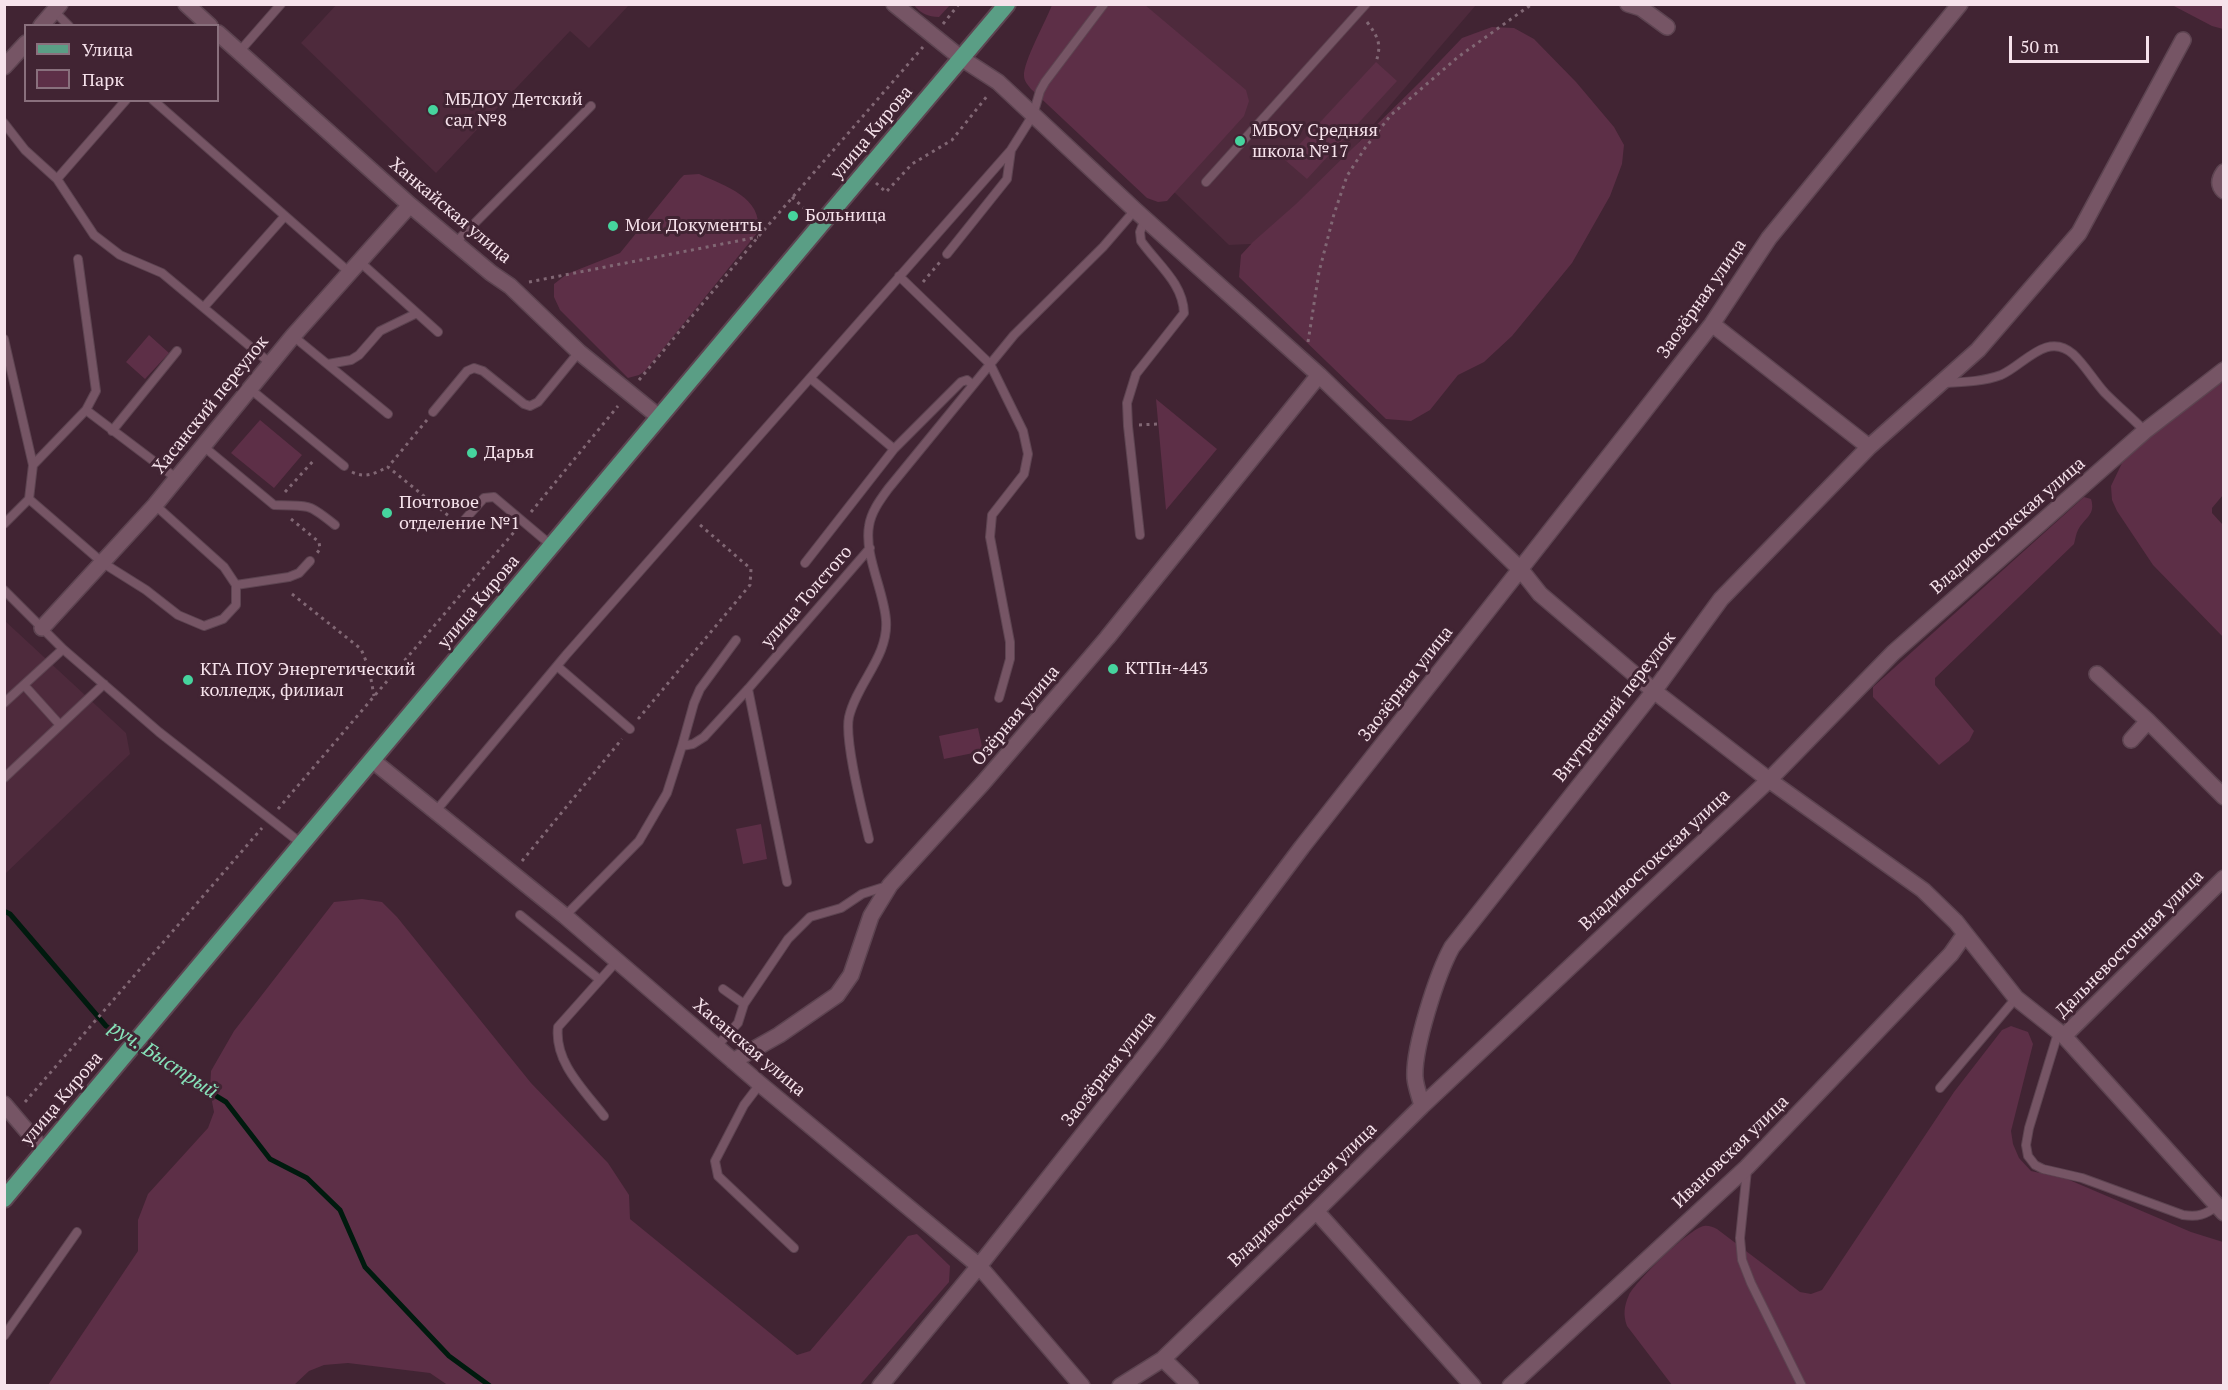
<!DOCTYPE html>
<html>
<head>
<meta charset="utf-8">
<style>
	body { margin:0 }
	#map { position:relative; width:2228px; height:1390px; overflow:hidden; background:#412433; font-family:"PT Serif",serif }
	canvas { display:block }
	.frame { position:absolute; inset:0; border:6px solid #f6e2eb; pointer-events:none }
	.legend { position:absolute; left:24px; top:24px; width:195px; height:78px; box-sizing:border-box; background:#412433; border:2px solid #89707d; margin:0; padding:8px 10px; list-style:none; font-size:18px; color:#f6e2eb }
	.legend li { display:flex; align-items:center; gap:12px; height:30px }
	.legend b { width:30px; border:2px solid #89707d }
	.scale { position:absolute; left:2009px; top:36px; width:140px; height:27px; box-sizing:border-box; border:3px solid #f6e2eb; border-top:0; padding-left:8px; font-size:18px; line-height:21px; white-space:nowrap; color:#f6e2eb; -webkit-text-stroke:4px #412433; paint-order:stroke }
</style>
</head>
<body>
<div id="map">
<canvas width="2228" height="1390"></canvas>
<div class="frame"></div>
<ul class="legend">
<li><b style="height:8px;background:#5a9e85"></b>Улица</li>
<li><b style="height:16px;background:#5d2f47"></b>Парк</li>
</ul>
<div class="scale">50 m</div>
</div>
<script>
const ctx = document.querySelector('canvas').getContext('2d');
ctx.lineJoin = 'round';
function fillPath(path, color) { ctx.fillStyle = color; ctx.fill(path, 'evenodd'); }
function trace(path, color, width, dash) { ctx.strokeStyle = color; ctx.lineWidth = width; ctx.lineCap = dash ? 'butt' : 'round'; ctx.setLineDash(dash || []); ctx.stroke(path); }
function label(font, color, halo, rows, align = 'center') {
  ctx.font = font + ' "PT Serif",serif'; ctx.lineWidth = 6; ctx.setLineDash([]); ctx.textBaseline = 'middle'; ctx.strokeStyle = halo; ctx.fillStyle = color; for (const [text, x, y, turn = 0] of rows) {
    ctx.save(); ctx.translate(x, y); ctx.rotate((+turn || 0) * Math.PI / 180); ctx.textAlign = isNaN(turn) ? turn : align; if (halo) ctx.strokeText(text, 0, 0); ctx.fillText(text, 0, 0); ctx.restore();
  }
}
const built = new Path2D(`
	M337,4H629V5L589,48L570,31L436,173L301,43Z
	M1128,5H1476L1272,243L1229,245L1061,83Z
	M4,620L126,733L130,754L5,874Z`);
const green = new Path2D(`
	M914,5H950L939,17C928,17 920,13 914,5Z
	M1052,5H1145L1246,90L1249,101L1244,116L1167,201L1158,202L1147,198L1031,89C1028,85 1024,81 1024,76C1023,62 1046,21 1052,5Z
	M2172,5H2223V29L2212,26Z
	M1492,27L1514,28L1534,39L1576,82L1614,127L1624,145L1622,164L1610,196L1572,263L1512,336L1484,362L1458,375L1430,410L1411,421L1386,419L1239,277L1241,255L1253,242L1296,204L1421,81L1462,38Z
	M1376,62L1397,81L1307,179L1285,160Z
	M699,174C725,186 763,197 758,232L645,371L639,375L628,378L560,310L554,297V284L567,274L620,253L680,179L684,175Z
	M149,335L169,353L145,379L126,362Z
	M2214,379L2223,381V495L2212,508V513L2223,525V637L2153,565L2117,511L2112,500L2111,486L2122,463Z
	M1156,399L1217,449L1166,510Z
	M260,420L302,455L274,488L231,453Z
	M2084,497L2091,499C2096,515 2085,517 2078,530C2076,534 2075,540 2074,544L1935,678V685L1974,731L1969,741L1939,765L1873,697V687Z
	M978,728L983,751L944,759L939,736Z
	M761,824L767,859L743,864L736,829Z
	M362,899L382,902L397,917L531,1083L608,1163L629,1195L630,1219L797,1355L810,1351L908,1236L917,1234L950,1266L949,1282L860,1385L449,1386L430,1373L348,1363L324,1365L309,1371L294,1385H48L138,1251V1220L148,1194L208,1128L214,1112L210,1091L211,1071L234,1031L334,902Z
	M2011,1026L2028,1032L2033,1044L2011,1131L2013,1144L2019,1158L2031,1171L2067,1179L2191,1232L2223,1242V1385H1672L1627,1326C1623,1315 1624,1306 1629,1295C1636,1281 1690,1228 1704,1226C1708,1225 1713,1227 1717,1229L1800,1292L1811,1294L1822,1290L1954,1092L2002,1030Z`);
const stream = new Path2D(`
	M4,911L10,914L106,1026L177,1072L226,1102L270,1159L307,1178L340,1210L365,1267L449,1356L490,1386`);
const path = new Path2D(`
	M1367,22C1378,37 1382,44 1376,62
	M943,24L959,4
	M876,183L886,192L912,164L952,140L988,95
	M792,197L807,211
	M529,282L758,237
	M923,282L940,262
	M1308,342L1319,272L1334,214L1347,176L1365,148L1391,115L1458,57L1532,4
	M639,380L758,237L923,47
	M427,420L388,467L450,517
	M1139,425L1158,424
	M352,472C366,479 375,473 388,467
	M285,492L315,459
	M531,512L618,406
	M291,519L319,542L320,549L317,553
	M292,594L361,649L369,668L374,696
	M638,717L639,718L750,585L751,569L699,524
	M278,809L515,531
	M522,861L622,739
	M25,1102L262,828`);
const service = new Path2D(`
	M54,11L69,26
	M239,52L281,4
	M153,100L349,272
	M4,123L25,150L57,179L94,235L120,255L162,273L270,363
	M57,179L126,100
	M1206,182L1366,4
	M455,243L591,106
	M947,254L1007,179L1011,150
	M360,262L438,332
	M899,276L990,364L1023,431L1028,454L1024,474L992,515L990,537L1010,642V659L999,698
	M204,307L284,217
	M293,336L388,414
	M4,339L33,465
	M328,364L351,360L359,355L380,331L415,314
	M810,378L894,449
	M1942,383C1962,382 1982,382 2001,375C2024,365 2047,331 2073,354C2085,365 2094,381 2105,393C2118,406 2132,418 2145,431
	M249,388L344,466
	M86,410L176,478
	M433,412L467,371L474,368L483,371L524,404L530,406L538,402L579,352
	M112,431L177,351
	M203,446L274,505C310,507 305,501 335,525
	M29,499L103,563L146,590L178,615L204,626L223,619L236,605V585L224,567L155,505
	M4,524L29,499L33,465L86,410L96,391L78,259
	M460,525L484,498L494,497L552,546
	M1140,535L1128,426L1127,403L1136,374L1184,313C1183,283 1158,265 1141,241L1140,232L1145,219
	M805,563L894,449L961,382L967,380L973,385
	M236,585L289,577L299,573L310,561
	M4,590L63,649L159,732L302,844
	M557,666L630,729
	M24,685L60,725
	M748,689L787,882
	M4,703L63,649
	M682,746L694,703L700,689L736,640
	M4,778L104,684
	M435,812L566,655L1011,150L1033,115L1040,91L1045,82L1104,4
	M869,839C863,813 844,740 849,717C857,683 889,656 886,620C884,591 864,555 869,526C871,512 880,500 888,489L1014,335L1103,247L1135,210
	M520,915L600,980
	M565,916L639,841L667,793L682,746L693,744L704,737L748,689L870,548
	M723,989L744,1004
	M2058,1033L2029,1128L2026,1145L2028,1156L2035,1165L2043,1169L2082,1178L2183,1215C2198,1217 2205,1215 2217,1206
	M717,1046L738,1023L744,1004L788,939L810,917L841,908L862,894L887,886
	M760,1084L744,1105L715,1161L718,1176L794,1248
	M1940,1088L2016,998
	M604,1116C584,1090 554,1062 558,1027L616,962
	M1747,1170L1740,1238L1742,1260L1751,1283L1802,1386
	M4,1336L77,1232`);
const minor = new Path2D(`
	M186,4L210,26
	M894,4L961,58L998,82L1135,210L1319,375L1521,570L1540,594L1654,691L1769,780L1923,890L1956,922L2016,998L2064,1036L2224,1213
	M1628,4L1641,8L1667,27
	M41,26L60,4
	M218,33L410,205L491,273L510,286L579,352L659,417
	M4,67L26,43
	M2224,172C2219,179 2218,185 2224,191
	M1712,324L1869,447
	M42,628L155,505L293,336L410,205
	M2097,674L2148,721L2224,797
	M2131,740L2148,721
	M372,760L565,916L760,1084L979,1266L1082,1386
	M2064,1036L2224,878
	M733,1061L779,1035L837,995L851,975L871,916L890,885L983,783L1107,638L1319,375
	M4,1104L44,1151
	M1422,1106C1420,1097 1416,1088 1415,1078C1413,1049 1437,974 1452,947L1654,691L1721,599L1869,447L1978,350L2079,233L2183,40
	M1316,1211L1473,1386
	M1163,1359L1191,1386
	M880,1386L979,1266L1155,1043L1302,847L1635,423L1712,324L1769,238L1960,4
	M1120,1386L1163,1359L1316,1211L1422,1106L1769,780L1893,653L2145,431L2224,370
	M1510,1386L1747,1167L1951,954L1965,934`);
const primary = new Path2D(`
	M4,1199L817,229L1007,4`);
const markers = [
	[433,110,6,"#46d49e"],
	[1240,141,6,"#46d49e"],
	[793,216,6,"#46d49e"],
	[613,226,6,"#46d49e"],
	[472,453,6,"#46d49e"],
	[387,513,6,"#46d49e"],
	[1113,669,6,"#46d49e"],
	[188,680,6,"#46d49e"]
];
const poiNames = [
	["МБДОУ Детский",445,100],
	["сад №8",445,121],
	["МБОУ Средняя",1252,131],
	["школа №17",1252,152],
	["Больница",805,216],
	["Мои Документы",625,226],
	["Дарья",484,453],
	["Почтовое",399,503],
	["отделение №1",399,524],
	["КТПн-443",1125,669],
	["КГА ПОУ Энергетический",200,670],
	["колледж, филиал",200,691]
];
const streetNames = [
	["улица Кирова",872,133,-50],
	["Ханкайская улица",450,211,40],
	["Заозёрная улица",1702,299,-55],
	["Хасанский переулок",211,405,-51],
	["Владивостокская улица",2008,526,-41],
	["улица Толстого",807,597,-49],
	["улица Кирова",479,602,-50],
	["Заозёрная улица",1406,684,-52],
	["Внутренний переулок",1615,707,-52],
	["Озёрная улица",1016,716,-50],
	["Владивостокская улица",1655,860,-43],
	["Дальневосточная улица",2130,944,-45],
	["Хасанская улица",749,1048,40],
	["Заозёрная улица",1109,1069,-52],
	["улица Кирова",62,1099,-50],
	["Ивановская улица",1731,1152,-44],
	["Владивостокская улица",1303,1195,-44]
];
const waterNames = [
	["руч. Быстрый",163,1060,33]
];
fillPath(built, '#4e2a3c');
fillPath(green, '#5d2f47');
trace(stream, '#001a0e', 5);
trace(service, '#5d4451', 10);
trace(minor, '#5d4451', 18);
trace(primary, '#5d4451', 20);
trace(path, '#816774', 3, [3, 4.5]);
trace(service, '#765565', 8);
trace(minor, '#765565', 15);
trace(primary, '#5a9e85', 16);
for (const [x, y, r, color] of markers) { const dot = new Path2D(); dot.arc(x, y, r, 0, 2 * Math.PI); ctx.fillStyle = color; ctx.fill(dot); trace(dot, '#412433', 2); }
label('18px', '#f6e2eb', '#412433', poiNames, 'left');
label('18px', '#f6e2eb', '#412433', streetNames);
label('italic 20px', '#87e3ba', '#412433', waterNames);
</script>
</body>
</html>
